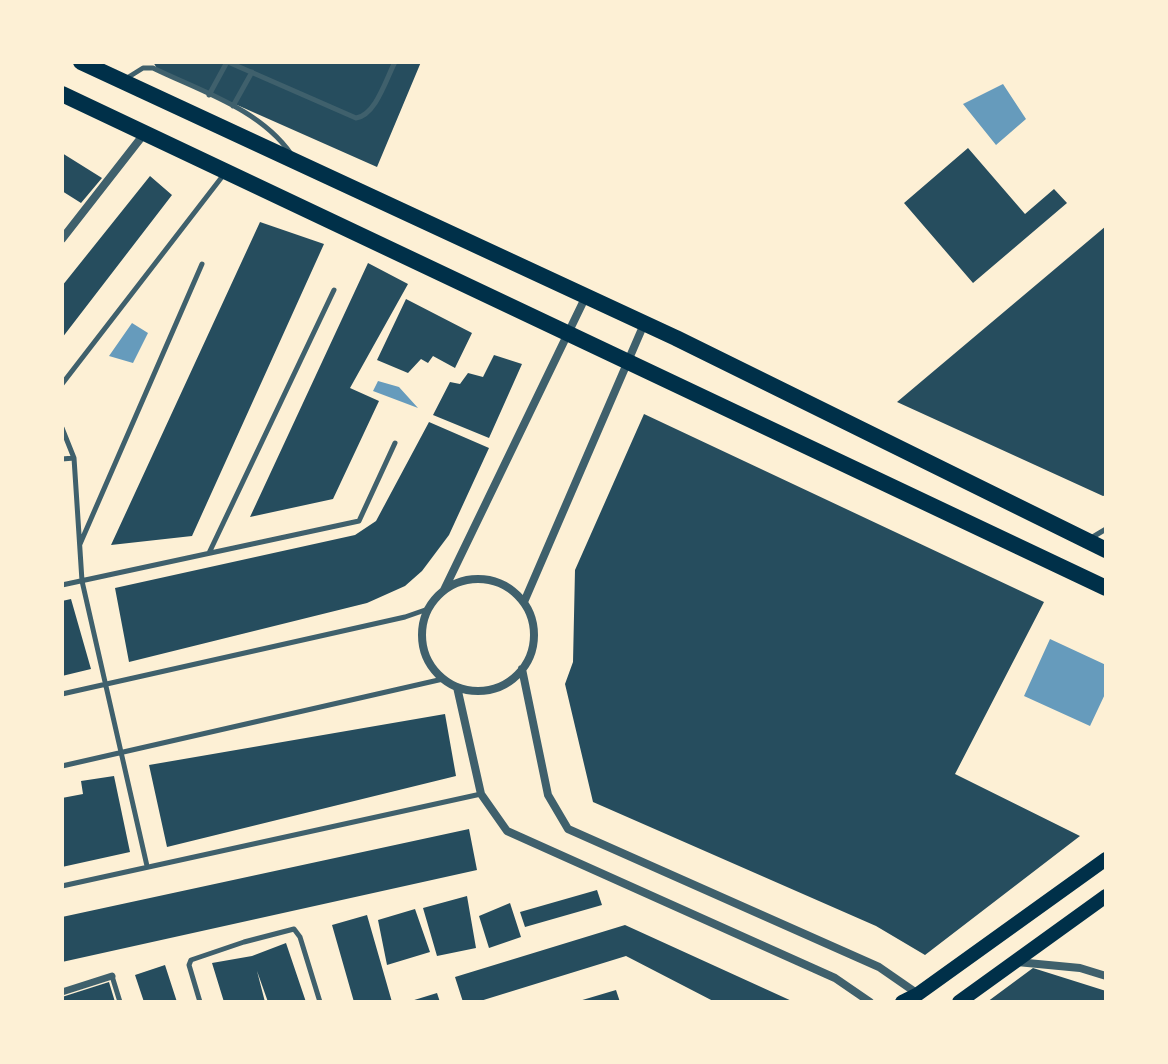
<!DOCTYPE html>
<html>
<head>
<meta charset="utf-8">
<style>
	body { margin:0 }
	#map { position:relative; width:1168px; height:1064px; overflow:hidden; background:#fdf0d5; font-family:"Nunito Sans",sans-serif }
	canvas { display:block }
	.frame { position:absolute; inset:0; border:64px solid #fdf0d5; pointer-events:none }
</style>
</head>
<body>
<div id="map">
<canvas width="1168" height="1064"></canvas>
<div class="frame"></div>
</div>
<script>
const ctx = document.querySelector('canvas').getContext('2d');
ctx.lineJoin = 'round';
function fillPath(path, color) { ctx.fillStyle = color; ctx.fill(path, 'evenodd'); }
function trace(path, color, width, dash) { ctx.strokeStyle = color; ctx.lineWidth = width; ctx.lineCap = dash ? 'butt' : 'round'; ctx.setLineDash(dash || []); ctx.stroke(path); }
const water = new Path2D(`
	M1003,84L1026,119L996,145L963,104Z
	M132,323L148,333L133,363L109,356Z
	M378,381L399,387L418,408L373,391Z
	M1050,639L1106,665V692L1090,726L1024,696Z`);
const building = new Path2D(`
	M153,62H421L377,167L158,70Z
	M968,148L1025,214L1054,189L1067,203L973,283L904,203Z
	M62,153L102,178L81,203L62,191Z
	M150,176L172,195L62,338V286Z
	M260,222L324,244L192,536L111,545Z
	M1106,226V495L1103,496L897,402Z
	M368,263L408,284L350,388L379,401L333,499L250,517Z
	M406,299L472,333L455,368L433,356L428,363L421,359L408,373L377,360Z
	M494,355L522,364L489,438L433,415L450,382L460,384L468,373L483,377Z
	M644,414L1044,602L955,774L1080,836L925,955L876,926L593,802L565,684L573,662L575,570Z
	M429,422L489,448L449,535L422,571L405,586L367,603L129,662L115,588L355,535L376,521Z
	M71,599L91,669L62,676V601Z
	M445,714L456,776L167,847L149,765Z
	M114,776L130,852L62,867V798L83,794L81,781Z
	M469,829L477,870L62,962V917Z
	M597,890L602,905L525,927L520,912Z
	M467,896L476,948L437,956L423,908Z
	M510,903L521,937L489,948L479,916Z
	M415,909L430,952L387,965L378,920Z
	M367,915L392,1002H354L332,925Z
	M625,925L794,1002H715L626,956L477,1002H463L455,977Z
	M286,943L306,1002H268L257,971L265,1002H224L212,963L252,956Z
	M165,965L177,1002H144L135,975Z
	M1033,968L1106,991V1002H987Z
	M109,982L115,1002H62V997Z
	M616,990L620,1002H579V1001Z
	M437,993L440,1002H411V1001Z`);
const service = new Path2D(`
	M228,62L356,118C376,115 386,79 395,62
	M127,78L143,68H153C200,91 260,109 291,154
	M209,95L227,62
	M233,106L252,72
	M62,384L225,173
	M62,428L74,458L82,581L147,866
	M62,459L74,458
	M1091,538L1106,529
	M80,544L202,264
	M209,553L334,290
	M62,585L359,521L395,443
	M62,694L405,617L428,609
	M62,766L443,679
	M62,886L481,794
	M112,976L120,1002
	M200,1002L189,965L191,960L244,942L294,929L300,937L320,1002`);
const pedestrian = new Path2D(`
	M62,992L112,976`);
const minor = new Path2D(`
	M62,239L144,134
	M422 635a56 56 0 1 1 112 0a56 56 0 1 1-112 0Z
	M444,590L586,296
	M524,602L644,324
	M522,669L548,795L568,829L879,967L918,994
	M457,687L481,794L507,831L835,978L870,1002
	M1017,962L1080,968L1106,976`);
const secondary = new Path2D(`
	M902,1002L918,994L1106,859
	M959,1002L1106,896`);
const primary = new Path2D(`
	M81,62L676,338L1106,550
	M62,94L1106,588`);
fillPath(water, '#669bbc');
fillPath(building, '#264d5e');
trace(service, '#3f606c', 5);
trace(pedestrian, '#3f606c', 7);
trace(minor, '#3f606c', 8);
trace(secondary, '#003049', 14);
trace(primary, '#003049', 16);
</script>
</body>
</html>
